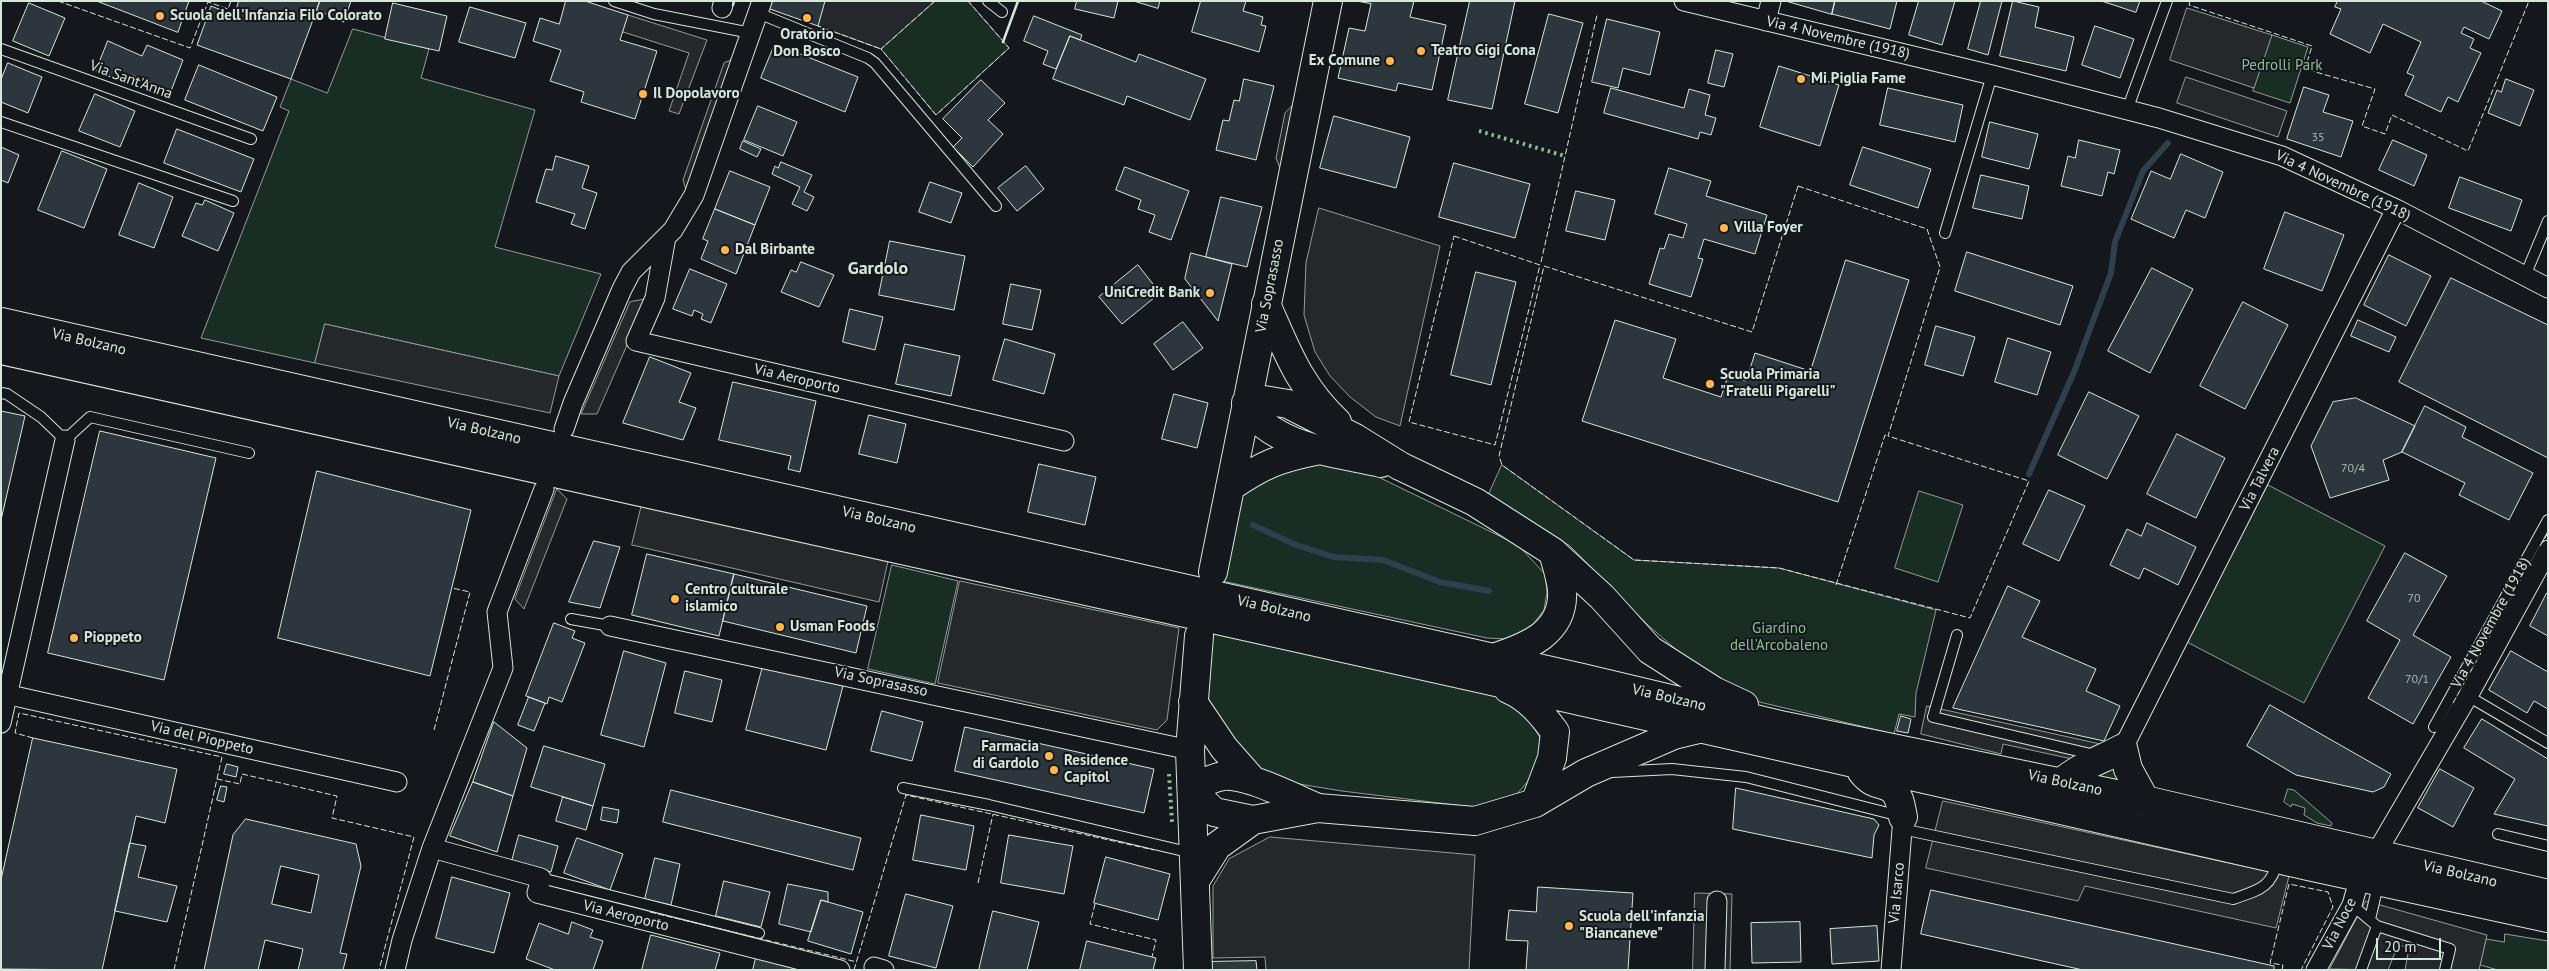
<!DOCTYPE html>
<html>
<head>
<meta charset="utf-8">
<style>
	body { margin:0 }
	#map { position:relative; width:2549px; height:971px; overflow:hidden; background:#14181c; font-family:"PT Sans",sans-serif }
	canvas { display:block }
	.frame { position:absolute; inset:0; border:2px solid #d8e6dc; pointer-events:none }
	.scale { position:absolute; left:2376px; top:938px; width:65px; height:22px; box-sizing:border-box; border:2px solid #d8e6dc; border-top:0; padding-left:6px; font-size:15px; line-height:18px; white-space:nowrap; color:#d8e6dc; -webkit-text-stroke:4px #14181c; paint-order:stroke }
</style>
</head>
<body>
<div id="map">
<canvas width="2549" height="971"></canvas>
<div class="frame"></div>
<div class="scale">20 m</div>
</div>
<script>
const ctx = document.querySelector('canvas').getContext('2d');
ctx.lineJoin = 'round';
function fillPath(path, color) { ctx.fillStyle = color; ctx.fill(path, 'evenodd'); }
function trace(path, color, width, dash) { ctx.strokeStyle = color; ctx.lineWidth = width; ctx.lineCap = dash ? 'butt' : 'round'; ctx.setLineDash(dash || []); ctx.stroke(path); }
function label(font, color, halo, rows, align = 'center') {
  ctx.font = font + ' "PT Sans",sans-serif'; ctx.lineWidth = 4; ctx.setLineDash([]); ctx.textBaseline = 'middle'; ctx.strokeStyle = halo; ctx.fillStyle = color; for (const [text, x, y, turn = 0] of rows) {
    ctx.save(); ctx.translate(x, y); ctx.rotate((+turn || 0) * Math.PI / 180); ctx.textAlign = isNaN(turn) ? turn : align; if (halo) ctx.strokeText(text, 0, 0); ctx.fillText(text, 0, 0); ctx.restore();
  }
}
const green = new Path2D(`
	M935,1H968L1009,48L936,115L881,49Z
	M353,29L429,49L421,78L535,110L495,247L601,274L559,376L325,324L315,363L201,338L289,111L280,107L291,79L327,93Z
	M2272,35L2308,47L2290,103L2253,91Z
	M1325,459L1364,470L1518,545L1545,574L1547,592L1544,610L1534,623L1525,632L1506,639L1487,638L1222,581L1240,494L1285,465Z
	M1502,465L1634,560L1779,568L1936,610L1916,693L1915,717L1899,714L1894,734L1751,700L1695,666L1649,626L1570,546L1489,494Z
	M2268,485L2385,546L2304,703L2187,642Z
	M1919,491L1963,505L1938,582L1895,568Z
	M892,565L958,581L935,684L868,669Z
	M1210,633L1493,692L1526,715L1541,739L1540,767L1517,794L1480,808L1342,791L1256,777L1204,702Z
	M2113,764L2126,784L2089,775Z
	M2288,789L2294,790L2332,823L2331,826L2317,823L2304,815L2305,808L2292,804L2291,807L2284,802Z
	M2505,934L2548,941V970H2498L2480,965L2486,939L2504,942Z`);
const parking = new Path2D(`
	M825,1H935L881,49L818,26Z
	M2187,8L2272,35L2254,88L2170,60Z
	M628,15L707,40L679,114L669,111L689,53L623,32Z
	M732,60L686,190L683,180L724,63Z
	M2186,77L2287,111L2278,137L2177,103Z
	M1293,105L1280,168L1276,158L1285,113Z
	M1319,208L1440,246L1400,426L1376,417L1350,397L1330,376L1315,352L1304,315L1306,263Z
	M647,299L597,414H581L630,302Z
	M325,324L559,376L550,413L315,363Z
	M557,489L567,499L524,609L515,599Z
	M642,504L888,561L879,602L632,545Z
	M960,581L1179,628L1167,720L1157,730L938,683Z
	M1927,706L2105,745L2077,760L2003,744L2001,754L1921,734Z
	M1943,801L2289,876L2276,928L2085,886L2078,901L1926,868Z
	M1270,837L1475,855L1469,970H1266L1265,957L1213,958V886L1229,859Z
	M1695,893L1732,894L1730,970H1693Z
	M2366,901L2487,935L2479,970H2405L2409,948L2398,945L2388,970L2330,969Z`);
const stream = new Path2D(`
	M2029,474L2074,372L2111,273L2115,242L2143,171L2168,143
	M1253,525L1296,545L1334,557L1383,560L1440,582L1489,591`);
const building = new Path2D(`
	M97,1H189L178,32Z
	M239,1H320L291,79L197,45L211,6L234,15Z
	M320,1H351L344,22L317,10Z
	M566,1H585L628,15L620,40L657,51L635,119L581,102L584,92L550,81L561,50L533,41L540,18L559,24Z
	M773,1H825L818,26L770,9Z
	M1077,1H1118L1114,18L1075,9Z
	M1134,1H1160L1158,8Z
	M1201,1H1246L1243,11L1263,17L1261,25L1266,26L1259,52L1192,32Z
	M1357,1H1414L1410,17L1446,25L1432,90L1398,83L1396,91L1338,78L1349,28L1365,31L1371,4Z
	M1470,1H1515L1492,109L1448,100Z
	M1786,1H1835L1832,14Z
	M1835,1H1897L1890,29L1832,14Z
	M1919,1H1955L1942,45L1909,35Z
	M1981,1H2002L1988,55L1968,49Z
	M2013,1L2039,7L2035,27L2074,37L2066,71L2000,56Z
	M2102,1H2140L2136,12Z
	M2338,1H2481L2502,11L2489,39L2464,27L2461,33L2474,39L2470,48L2481,53L2458,102L2448,97L2441,112L2405,95L2414,76L2407,73L2421,42L2383,24L2370,53L2330,34L2341,9L2335,7Z
	M29,3L65,18L49,56L13,41Z
	M393,3L447,16L439,51L385,39Z
	M470,7L526,23L515,58L459,42Z
	M1549,14L1583,23L1558,113L1525,104Z
	M1034,16L1082,35L1080,40L1070,36L1056,69L1043,64L1048,51L1024,41Z
	M1607,19L1660,32L1650,75L1623,68L1618,88L1592,82Z
	M2095,26L2134,39L2120,78L2082,65Z
	M1070,36L1136,62L1139,54L1206,79L1190,120L1127,96L1124,105L1053,79Z
	M108,41L142,56L147,45L183,60L171,91L132,75L128,84L96,71Z
	M775,44L858,77L845,112L761,78Z
	M1716,50L1733,54L1724,87L1708,83Z
	M8,63L42,77L28,113L1,102V80Z
	M199,65L277,97L263,131L185,100Z
	M1779,66L1839,85L1820,146L1760,127Z
	M1244,79L1274,86L1256,160L1216,150L1223,120L1229,121L1234,100L1239,101Z
	M2506,79L2534,90L2520,126L2488,113L2497,90L2501,92Z
	M981,80L1005,103L988,120L1003,134L973,167L953,147L962,138L943,119Z
	M2304,87L2329,95L2323,112L2353,121L2341,157L2287,139Z
	M1611,88L1684,108L1689,89L1710,95L1705,115L1716,118L1711,135L1700,132L1698,139L1604,113Z
	M1888,88L1963,105L1955,142L1880,125Z
	M95,94L135,111L120,147L79,131Z
	M758,106L797,122L783,156L744,140Z
	M1334,116L1410,137L1396,188L1320,168Z
	M1990,122L2038,134L2029,169L1982,157Z
	M177,129L254,159L241,192L164,163Z
	M2079,140L2120,150L2114,174L2108,172L2102,196L2061,186L2068,156L2075,158Z
	M2393,140L2427,155L2414,186L2379,170Z
	M743,141L761,149L757,157L740,149Z
	M1,147L19,155L8,183L1,180Z
	M1863,147L1931,169L1918,208L1850,185Z
	M62,151L107,169L84,228L38,210Z
	M2181,154L2223,172L2205,218L2186,210L2174,238L2131,219L2151,171L2170,179Z
	M556,156L589,166L582,188L597,193L585,229L571,224L575,214L536,202L546,169L552,170Z
	M781,162L812,175L804,192L814,197L807,211L792,204L800,187L772,174L775,166L778,168Z
	M1454,163L1530,184L1515,238L1439,217Z
	M1026,166L1044,189L1017,211L998,188Z
	M1125,167L1189,191L1171,240L1149,232L1155,215L1138,209L1141,200L1116,190Z
	M1669,168L1711,181L1706,196L1767,215L1755,254L1704,239L1698,258L1703,259L1691,297L1649,284L1660,248L1664,249L1669,234L1683,238L1687,224L1655,214Z
	M730,171L770,187L755,225L715,209Z
	M1981,175L2029,186L2022,219L1973,208Z
	M2460,177L2522,200L2511,231L2449,208Z
	M930,182L962,193L951,223L919,212Z
	M139,183L173,197L154,248L119,235Z
	M1576,191L1615,200L1605,240L1566,231Z
	M1221,197L1262,207L1247,267L1206,257Z
	M205,200L234,213L218,251L182,236L196,203L202,205Z
	M715,209L755,225L736,274L701,259L708,241L703,239Z
	M2285,212L2344,235L2322,291L2264,269Z
	M890,241L965,256L954,310L879,295Z
	M1967,252L2073,286L2060,325L1955,291Z
	M1191,253L1232,264L1218,321L1185,279Z
	M2389,255L2431,276L2406,326L2364,305Z
	M1846,260L1909,280L1838,502L1582,421L1615,320L1676,339L1663,378L1721,397L1728,376L1746,381L1755,353L1810,371Z
	M801,262L834,275L819,307L781,292L791,270L796,272Z
	M1138,265L1160,293L1122,324L1099,297Z
	M2152,268L2193,289L2150,373L2108,351Z
	M690,269L727,284L711,323L701,319L703,314L694,310L692,316L673,309Z
	M1476,272L1516,282L1491,385L1451,375Z
	M2451,278L2548,325V458L2399,382Z
	M1011,284L1041,290L1032,330L1003,324Z
	M2243,302L2288,325L2245,409L2200,386Z
	M850,309L883,317L875,350L843,342Z
	M2358,320L2396,337L2389,352L2351,336Z
	M1183,322L1203,348L1173,370L1154,344Z
	M1936,326L1975,337L1963,376L1925,365Z
	M2008,338L2051,352L2037,395L1995,382Z
	M1005,339L1055,354L1044,394L993,380Z
	M905,344L960,356L951,396L896,384Z
	M650,357L691,373L679,402L696,408L683,440L623,423Z
	M733,382L816,401L800,472L788,469L791,456L719,440Z
	M2089,392L2139,416L2107,479L2058,455Z
	M1174,394L1208,403L1197,448L1162,439Z
	M2356,398L2415,426L2402,452L2383,460L2389,480L2330,498L2311,446L2333,402Z
	M2425,406L2466,427L2462,437L2533,473L2509,520L2459,495L2465,483L2402,452Z
	M1,411L25,416L1,520Z
	M869,415L906,424L897,463L859,454Z
	M100,431L216,458L164,680L48,653Z
	M2177,434L2225,458L2196,518L2147,494Z
	M1039,464L1096,477L1085,525L1028,512Z
	M317,471L471,510L430,676L278,638Z
	M2049,490L2085,506L2059,561L2023,544Z
	M2147,523L2196,547L2178,585L2144,568L2139,579L2110,565L2127,529L2141,536Z
	M594,541L620,547L600,608L569,602Z
	M2405,553L2447,576L2413,635L2451,657L2413,724L2368,698L2400,640L2367,621Z
	M647,554L734,574L719,636L632,615Z
	M734,574L867,606L856,653L723,621Z
	M2008,586L2040,601L2022,637L2096,669L2086,691L2120,706L2104,741L1953,708Z
	M2547,593H2548V636L2530,626Z
	M554,623L575,631L572,638L585,643L562,702L549,697L547,704L526,696Z
	M624,651L666,663L644,747L601,735Z
	M2511,651L2548,672V709L2534,701L2527,713L2489,690Z
	M763,666L843,686L826,750L746,730Z
	M685,671L722,680L712,722L675,713Z
	M529,697L545,703L534,731L518,725Z
	M2270,705L2391,774L2384,787L2373,792L2296,775L2247,746Z
	M882,711L923,722L912,761L871,751Z
	M1901,716L1911,719L1908,733L1897,731Z
	M2482,719L2548,759V826L2494,814L2515,779L2464,748Z
	M494,722L527,748L513,796L473,782Z
	M965,727L1154,769L1144,813L955,771Z
	M33,738L177,769L165,823L136,816L102,970L1,969V880Z
	M544,746L605,764L593,806L531,787Z
	M227,764L238,767L236,777L224,774Z
	M2440,769L2474,788L2453,827L2418,808Z
	M473,782L513,796L497,852L450,836Z
	M221,786L227,787L224,802L217,800Z
	M1736,788L1874,819L1879,825L1874,835L1872,858L1733,829Z
	M671,790L861,838L853,870L663,822Z
	M563,797L593,806L586,830L556,821Z
	M603,807L619,810L617,823L601,820Z
	M921,815L974,826L966,870L913,860Z
	M246,819L356,844L361,866L340,953L347,954L343,970H298L303,949L265,940L258,970H204L233,835ZM281,866L319,875L311,913L272,904Z
	M519,835L558,846L551,872L512,861Z
	M1009,835L1073,846L1064,894L1001,883Z
	M577,838L623,854L610,890L564,873Z
	M130,843L146,846L138,877L177,886L167,922L115,911Z
	M1106,857L1170,874L1158,920L1094,903Z
	M655,858L680,864L671,905L645,899Z
	M452,877L510,893L494,953L436,938Z
	M724,881L770,892L761,927L716,916Z
	M788,884L828,892V902L821,900L811,932L779,924Z
	M1538,887L1633,893L1628,970H1526L1528,941L1506,940L1509,910L1536,912Z
	M1931,890L2274,966V970H2083L1921,934Z
	M906,894L953,906L936,968L889,956Z
	M821,900L863,912L851,954L808,941Z
	M993,911L1039,922L1027,970H979Z
	M572,922L593,930L590,937L603,941L593,970H555L526,959L539,923L568,934Z
	M1800,922L1801,962L1752,963L1751,923Z
	M1877,926L1879,961L1832,964L1830,929Z
	M651,935L720,953L715,970H642Z
	M1087,941L1156,958L1153,970H1080Z
	M756,958L800,970H753Z
	M1256,961L1257,970H1204V962Z`);
const lane = new Path2D(`
	M614,1L654,14L751,33
	M988,1L1002,12
	M758,13L868,58L875,63L996,206
	M1,49L251,139
	M2127,110L2167,1
	M1,122L233,201
	M1945,233L1992,75
	M2525,276L2548,221
	M1,393L7,394L41,417L65,440L90,417L249,453
	M571,619L610,626
	M1957,635L1933,717L2095,755
	M2468,696L2548,743
	M2434,727L2548,520
	M1612,772L1672,769L1746,777L1900,816
	M903,788L989,805L1192,853
	M1902,829L2233,899C2259,890 2272,888 2278,859
	M2498,834L2548,846
	M541,878L759,933
	M2352,905L2377,926L2450,949L2445,970
	M2370,919L2379,881
	M2361,970L2377,926`);
const street = new Path2D(`
	M1684,1L1992,75L2159,118L2282,156L2396,209L2548,288
	M722,8L724,1
	M1766,21L1771,1
	M666,237L655,298L636,341L1064,441
	M564,429L573,403L622,289L631,272L673,230L694,195L762,1
	M610,626L1190,750
	M1,693L397,782
	M1,723L65,440
	M2123,748L2396,209
	M432,848L541,878L537,893L840,970
	M2375,855L2468,696L2548,550
	M874,967L884,970
	M395,970L402,940L432,848L503,668L497,612L544,489
	M1715,970L1717,901
	M1891,970L1903,817
	M2316,970L2352,905L2360,877`);
const secondary = new Path2D(`
	M1266,304C1287,351 1299,386 1337,422
	M1,322L1582,678L1785,726L2145,800L2548,894
	M1,350L1483,679L2313,867L2548,918
	M1246,403L1264,400L1288,404L1355,438L1400,466L1475,502L1553,552L1602,597L1650,650L1714,691L1744,705
	M1246,403C1252,410 1257,419 1263,424C1295,450 1342,454 1381,463
	M1230,487C1264,464 1279,458 1320,450
	M1213,572L1328,1
	M1493,658C1527,647 1565,633 1562,590C1561,578 1556,564 1553,552
	M1508,689C1529,698 1542,714 1555,732L1552,758L1535,803
	M1193,702L1224,748L1253,781
	M1862,772C1875,788 1882,781 1893,790C1900,796 1901,808 1903,817
	M2062,782C2080,766 2102,760 2123,748L2128,769L2145,800
	M1192,790L1214,812L1253,820L1318,808L1475,821L1535,803L1586,773L1674,735L1699,729
	M1192,790C1202,783 1211,778 1223,776C1246,773 1296,799 1318,808
	M1195,881L1217,846L1253,820
	M1198,970L1190,750L1199,636`);
const hedge = new Path2D(`
	M1479,131L1565,156
	M1169,774L1172,822`);
const fence = new Path2D(`
	M58,1L190,48L208,2L228,9L231,1
	M935,1L881,49L936,115L1009,48L968,1
	M2190,1L2189,5L2312,46L2305,69L2375,89L2362,126L2385,134L2392,115L2468,151L2529,1
	M818,26L881,49
	M1798,186L1927,229L1940,267L1888,436L2029,481L1970,618L1779,568L1634,560L1502,465L1499,456L1544,266L1752,332Z
	M1454,236L1540,265L1495,445L1409,422Z
	M1541,262L1597,15
	M2540,546L2548,533
	M1836,585L1885,435L1888,436
	M2453,703L2482,651
	M434,730L470,592L452,588
	M33,738L15,733L19,713L222,757L217,779
	M978,883L993,814
	M1095,904L1090,924L1156,940L1152,957
	M650,912L857,962
	M174,970L217,779L240,784L242,774L337,796L332,818L414,837L379,970
	M854,970L906,795L1154,850
	M2282,970L2283,965L2270,963L2289,884L2328,892L2333,907L2301,970`);
const wall = new Path2D(`
	M733,5L734,1
	M1003,42L1018,1`);
const markers = [
	[160,16,5,"#ffb74d"],
	[807,18,5,"#ffb74d"],
	[1421,51,5,"#ffb74d"],
	[1390,61,5,"#ffb74d"],
	[1801,79,5,"#ffb74d"],
	[643,94,5,"#ffb74d"],
	[1724,228,5,"#ffb74d"],
	[725,250,5,"#ffb74d"],
	[1210,293,5,"#ffb74d"],
	[1710,384,5,"#ffb74d"],
	[675,599,5,"#ffb74d"],
	[780,627,5,"#ffb74d"],
	[74,638,5,"#ffb74d"],
	[1049,756,5,"#ffb74d"],
	[1054,770,5,"#ffb74d"],
	[1569,926,5,"#ffb74d"]
];
const numberNames = [
	["35",2318,138],
	["70/4",2353,469],
	["70",2414,599],
	["70/1",2417,680]
];
const poiNames = [
	["Scuola dell'Infanzia Filo Colorato",170,16],
	["Oratorio",807,35,"center"],
	["Don Bosco",807,52,"center"],
	["Teatro Gigi Cona",1431,51],
	["Ex Comune",1380,61,"right"],
	["Mi Piglia Fame",1811,79],
	["Il Dopolavoro",653,94],
	["Villa Foyer",1734,228],
	["Dal Birbante",735,250],
	["UniCredit Bank",1200,293,"right"],
	["Scuola Primaria",1720,375],
	["\"Fratelli Pigarelli\"",1720,392],
	["Centro culturale",685,590],
	["islamico",685,607],
	["Usman Foods",790,627],
	["Pioppeto",84,638],
	["Farmacia",1039,747,"right"],
	["di Gardolo",1039,764,"right"],
	["Residence",1064,761],
	["Capitol",1064,778],
	["Scuola dell'infanzia",1579,917],
	["\"Biancaneve\"",1579,934]
];
const streetNames = [
	["Via 4 Novembre (1918)",1838,38,13],
	["Via Sant'Anna",131,80,20],
	["Via 4 Novembre (1918)",2343,186,25],
	["Via Soprasasso",1270,286,-79],
	["Via Bolzano",89,342,13],
	["Via Aeroporto",797,379,13],
	["Via Bolzano",484,431,13],
	["Via Talvera",2260,479,-63],
	["Via Bolzano",879,520,13],
	["Via Bolzano",1274,609,13],
	["Via 4 Novembre (1918)",2491,623,-61],
	["Via Soprasasso",881,682,12],
	["Via Bolzano",1669,698,13],
	["Via del Pioppeto",202,738,13],
	["Via Bolzano",2065,783,12],
	["Via Bolzano",2460,874,13],
	["Via Isarco",1897,893,-85],
	["Via Aeroporto",626,916,14],
	["Via Noce",2340,924,-63]
];
const parkNames = [
	["Pedrolli Park",2282,66],
	["Giardino",1779,629],
	["dell'Arcobaleno",1779,646]
];
const quarterNames = [
	["Gardolo",878,269]
];
fillPath(green, '#1a2d24');
trace(green, '#939e99', 1);
fillPath(parking, '#24282b');
trace(parking, '#939e99', 1);
trace(stream, '#2f3f4d', 6);
fillPath(building, '#2c363c');
trace(building, '#d8e6dc', 1);
trace(lane, '#d8e6dc', 12);
trace(street, '#d8e6dc', 21);
trace(secondary, '#d8e6dc', 30);
trace(lane, '#14181c', 10);
trace(street, '#14181c', 19);
trace(secondary, '#14181c', 28);
trace(hedge, '#8ac095', 4, [2.5, 4]);
trace(fence, '#d8e6dc', 1, [6, 2.5]);
trace(wall, '#d8e6dc', 2.5);
for (const [x, y, r, color] of markers) { const dot = new Path2D(); dot.arc(x, y, r, 0, 2 * Math.PI); ctx.fillStyle = color; ctx.fill(dot); trace(dot, '#14181c', 2); }
label('12px', '#adbab4', null, numberNames);
label('bold 15px', '#d8e6dc', '#14181c', poiNames, 'left');
label('15px', '#d8e6dc', '#14181c', streetNames);
label('15px', '#8ac095', '#14181c', parkNames);
label('bold 18px', '#d8e6dc', '#14181c', quarterNames);
</script>
</body>
</html>
